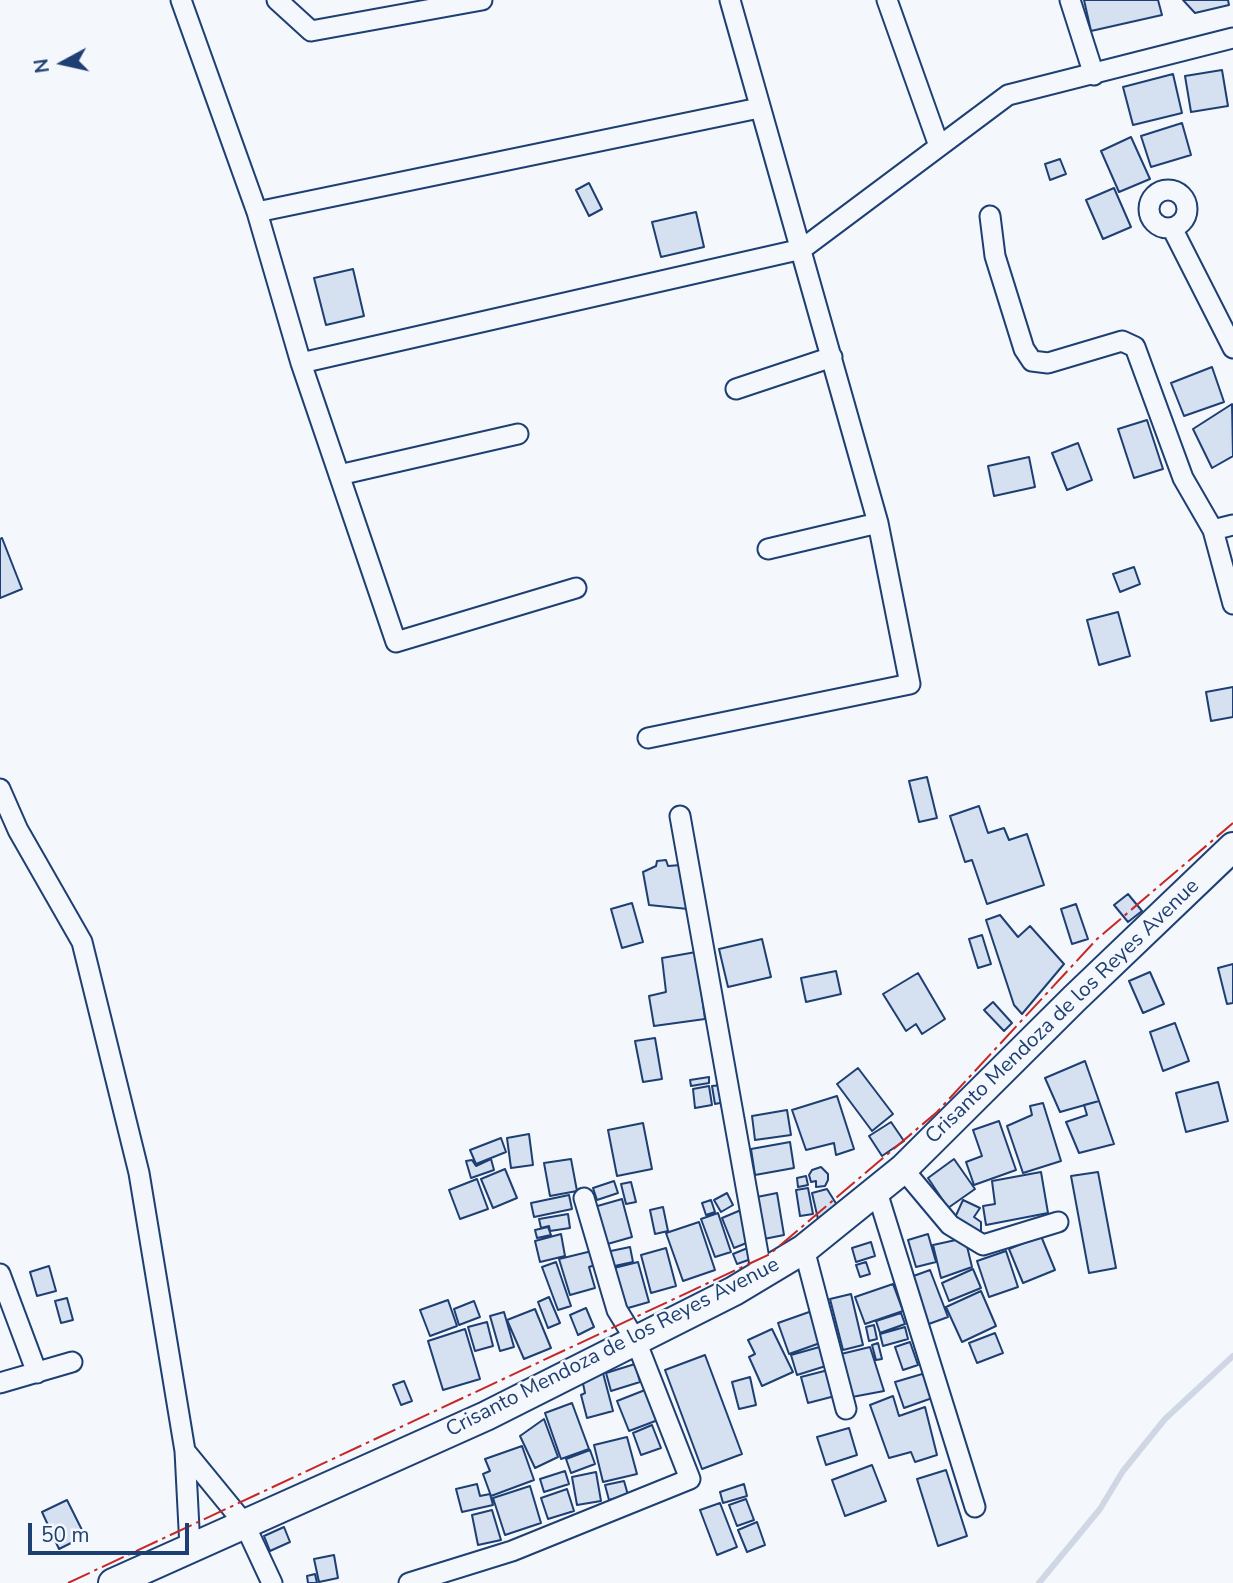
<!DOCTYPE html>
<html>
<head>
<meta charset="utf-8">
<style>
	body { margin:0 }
	#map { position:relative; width:1233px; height:1583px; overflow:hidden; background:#f4f7fb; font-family:"Nunito Sans",sans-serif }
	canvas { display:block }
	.north { position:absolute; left:28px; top:28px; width:70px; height:70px; -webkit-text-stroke:5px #f4f7fb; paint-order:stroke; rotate:262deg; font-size:19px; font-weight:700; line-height:28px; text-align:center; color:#1d3f73 }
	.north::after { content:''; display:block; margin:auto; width:24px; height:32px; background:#1d3f73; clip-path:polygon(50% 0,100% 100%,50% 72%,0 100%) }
	.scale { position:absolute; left:28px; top:1523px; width:161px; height:32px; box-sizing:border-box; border:4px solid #1d3f73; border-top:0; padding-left:9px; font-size:21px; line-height:24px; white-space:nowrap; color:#1d3f73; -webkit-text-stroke:5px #f4f7fb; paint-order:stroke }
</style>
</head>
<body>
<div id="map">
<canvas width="1233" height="1583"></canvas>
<div class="north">N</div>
<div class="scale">50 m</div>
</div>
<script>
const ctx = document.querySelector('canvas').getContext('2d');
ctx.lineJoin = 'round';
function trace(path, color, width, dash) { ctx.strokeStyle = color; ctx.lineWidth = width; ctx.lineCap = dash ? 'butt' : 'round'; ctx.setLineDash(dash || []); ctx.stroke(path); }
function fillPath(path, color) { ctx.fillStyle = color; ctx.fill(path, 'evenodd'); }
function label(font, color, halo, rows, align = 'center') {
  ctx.font = font + ' "Nunito Sans",sans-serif'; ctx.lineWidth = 5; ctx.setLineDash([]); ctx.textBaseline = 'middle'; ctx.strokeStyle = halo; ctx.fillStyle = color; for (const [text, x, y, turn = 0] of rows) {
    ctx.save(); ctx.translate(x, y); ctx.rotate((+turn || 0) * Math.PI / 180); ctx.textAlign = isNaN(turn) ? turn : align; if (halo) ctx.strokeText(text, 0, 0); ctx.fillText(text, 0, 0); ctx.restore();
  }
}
const stream = new Path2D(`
	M1039,1583L1100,1509L1123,1471L1165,1419L1233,1356`);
const building = new Path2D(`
	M1084,0H1158L1162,15L1091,31Z
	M1183,0H1228L1229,5L1195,13Z
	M1222,70L1228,106L1191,112L1185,76Z
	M1173,74L1182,113L1133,125L1123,87Z
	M1182,123L1191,155L1151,167L1141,136Z
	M1131,137L1150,179L1119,192L1101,151Z
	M1060,159L1066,174L1050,180L1045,164Z
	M589,183L602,209L589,216L576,190Z
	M1114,188L1131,227L1103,239L1086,200Z
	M696,212L704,247L661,257L652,222Z
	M353,269L364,316L326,325L314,278Z
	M1212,367L1224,402L1184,416L1171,383Z
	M1232,404L1233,456L1212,468L1193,429Z
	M1147,420L1163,469L1134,478L1118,429Z
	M1078,443L1092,480L1067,490L1052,453Z
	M1029,457L1035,487L994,496L988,466Z
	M2,538L22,589L0,598V539Z
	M1134,567L1140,584L1120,592L1113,574Z
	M1118,612L1130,656L1099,665L1087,620Z
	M1233,687V717L1211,721L1206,692Z
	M927,777L937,818L919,822L909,781Z
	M979,806L988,833L1004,828L1009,840L1027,834L1044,885L987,904L972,860L965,862L950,816Z
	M666,860L668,866L681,865L688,909L649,905L643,872L656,866L657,861Z
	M1128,894L1142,911L1128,922L1114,905Z
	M632,903L643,942L622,948L611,909Z
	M1076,904L1088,939L1072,944L1061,909Z
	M1000,915L1018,937L1030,926L1064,964L1022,1014L1014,1005L986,920Z
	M982,935L991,964L978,968L969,939Z
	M762,939L771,977L728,987L719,949Z
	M696,952L705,1019L654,1026L649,996L666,992L662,958Z
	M1233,964V1003L1227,1004L1218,968Z
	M836,971L841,994L806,1002L801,978Z
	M1150,972L1164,1004L1143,1013L1129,981Z
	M918,973L945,1019L922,1034L916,1024L906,1031L883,994Z
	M993,1002L1012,1023L1004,1031L984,1010Z
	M1175,1023L1189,1061L1163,1071L1150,1032Z
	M655,1038L662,1079L643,1082L635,1041Z
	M1085,1061L1099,1101L1060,1112L1045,1078Z
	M858,1068L893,1114L872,1131L837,1084Z
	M709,1077V1083L691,1086L690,1080Z
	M1218,1082L1228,1121L1186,1132L1176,1093Z
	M722,1085L725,1102L715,1104L712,1086Z
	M709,1086L712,1105L695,1108L693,1089Z
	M837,1096L854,1149L836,1155L834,1143L806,1150L792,1110Z
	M1099,1101L1114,1144L1079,1153L1066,1122L1087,1115L1084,1105Z
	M1043,1103L1061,1161L1023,1173L1007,1126L1032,1115L1030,1106Z
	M787,1110L791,1135L755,1140L752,1116Z
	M999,1121L1016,1170L974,1185L966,1162L982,1156L973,1130Z
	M891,1122L904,1141L882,1156L869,1136Z
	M643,1123L652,1169L617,1176L608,1130Z
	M529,1134L533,1165L511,1168L507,1138Z
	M501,1138L506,1152L476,1164L470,1150Z
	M790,1142L794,1168L755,1175L751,1149Z
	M491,1159L494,1170L471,1178L466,1161L472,1160L476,1166Z
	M571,1159L577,1191L550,1196L544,1163Z
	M954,1159L975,1189L948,1208L928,1178Z
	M821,1167L828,1174V1180L825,1186L816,1187V1181L811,1182L809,1175L812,1170Z
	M505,1169L517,1198L493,1208L481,1179Z
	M1041,1172L1048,1213L986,1225L983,1206L995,1204L992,1181Z
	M1098,1172L1116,1268L1089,1273L1071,1176Z
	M806,1176L808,1185L798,1187L797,1178Z
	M477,1179L488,1209L460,1219L449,1190Z
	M614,1181L618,1193L597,1200L593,1188Z
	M631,1182L636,1202L626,1204L621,1184Z
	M808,1188L813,1214L800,1216L796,1190Z
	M827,1189L837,1205L818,1219L812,1193Z
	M727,1193L733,1205L721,1212L714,1200Z
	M777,1193L784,1235L764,1239L757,1197Z
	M569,1195L572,1209L534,1217L531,1203Z
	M622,1199L632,1237L604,1245L594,1207Z
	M711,1200L715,1212L706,1215L702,1203Z
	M963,1200L980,1208L974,1217L981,1222V1236L953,1222Z
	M663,1207L668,1231L655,1234L650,1210Z
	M741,1210L754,1240L734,1248L722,1218Z
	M718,1213L731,1252L715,1257L701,1219Z
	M568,1214L570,1228L550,1231L549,1226L541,1228L539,1219Z
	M699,1222L715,1270L683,1281L666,1233Z
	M548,1227L551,1235L537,1238L535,1230Z
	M561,1234L565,1256L540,1262L535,1241Z
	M928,1234L936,1262L916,1267L908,1240Z
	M1041,1236L1055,1270L1023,1283L1009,1249Z
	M965,1238L972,1267L941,1278L933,1245Z
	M871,1242L875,1256L856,1262L852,1248Z
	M630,1247L633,1262L610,1267L606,1252Z
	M750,1247L754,1258L737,1264L733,1254Z
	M666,1248L676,1286L651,1293L641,1255Z
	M592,1251L595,1265L589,1267L595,1288L570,1295L559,1259Z
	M1006,1251L1018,1287L989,1297L977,1261Z
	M556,1262L571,1306L558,1310L542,1267Z
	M638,1262L649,1302L621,1310L610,1269Z
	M866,1262L870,1274L860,1277L856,1265Z
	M49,1266L56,1291L37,1296L30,1272Z
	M973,1269L981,1288L949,1301L942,1283Z
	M930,1270L948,1317L926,1325L908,1278Z
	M893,1284L903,1311L865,1324L855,1297Z
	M981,1291L996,1326L962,1342L946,1307Z
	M851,1294L863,1345L843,1350L830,1299Z
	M549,1297L560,1323L548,1328L538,1302Z
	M67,1298L73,1320L61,1323L55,1301Z
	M448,1300L457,1326L430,1336L420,1310Z
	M474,1301L480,1317L459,1325L454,1309Z
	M586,1308L594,1327L578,1335L570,1315Z
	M535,1309L551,1348L524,1359L507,1320Z
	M812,1311L823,1342L789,1354L778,1323Z
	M504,1312L514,1347L500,1351L490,1316Z
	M901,1313L905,1324L880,1333L876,1321Z
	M487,1322L493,1346L475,1351L468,1327Z
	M874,1325L877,1339L869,1341L866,1327Z
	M905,1327L908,1339L883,1346L880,1334Z
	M465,1329L480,1379L443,1390L428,1341Z
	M772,1329L793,1372L762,1386L749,1357L755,1354L748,1340Z
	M995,1333L1003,1353L977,1363L969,1343Z
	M910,1342L918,1365L903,1370L895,1347Z
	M878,1343L882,1359L876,1360L872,1345Z
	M823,1346L829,1365L797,1375L791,1355Z
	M870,1347L884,1391L852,1397L841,1354Z
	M705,1355L742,1454L702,1469L665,1370Z
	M635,1364L640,1382L611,1391L606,1373Z
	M832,1369L839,1395L808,1403L801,1377Z
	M929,1372L935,1397L904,1408L895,1382Z
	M603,1373L613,1411L587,1418L581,1395L585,1393L582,1379Z
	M750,1377L756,1405L739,1409L732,1382Z
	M404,1381L412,1401L401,1405L393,1385Z
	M645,1390L658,1420L629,1431L617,1401Z
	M893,1396L899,1416L925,1407L937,1455L915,1462L911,1452L889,1458L870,1405Z
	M572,1403L589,1449L561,1459L545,1413Z
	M544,1419L558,1457L535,1468L520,1436Z
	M652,1425L661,1448L641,1455L633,1433Z
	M849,1428L857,1455L826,1465L817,1437Z
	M627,1437L637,1474L603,1482L594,1445Z
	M522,1446L534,1480L491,1496L483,1474L490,1471L485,1459Z
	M590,1450L595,1464L571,1473L566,1459Z
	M872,1465L886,1501L845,1516L832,1480Z
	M946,1470L967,1536L938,1546L917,1479Z
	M565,1471L569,1484L544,1492L540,1479Z
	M596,1472L601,1501L577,1505L572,1477Z
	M624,1481L628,1495L609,1500L605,1485Z
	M477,1484L480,1496L490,1494L493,1505L462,1512L456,1489Z
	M744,1484L747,1496L723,1503L720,1492Z
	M530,1486L541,1523L505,1535L493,1498Z
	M567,1489L574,1511L548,1519L541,1498Z
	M746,1499L754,1520L737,1526L729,1505Z
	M67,1500L85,1536L59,1549L42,1512Z
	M720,1503L737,1547L717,1555L700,1510Z
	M492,1510L501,1540L478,1545L472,1515Z
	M757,1522L765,1545L747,1552L738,1530Z
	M284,1527L290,1542L270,1551L264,1536Z
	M334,1555L338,1578L319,1582L314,1559Z
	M315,1574L317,1583H308L307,1576Z`);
const street = new Path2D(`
	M181,0L257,212L301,363L396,642L576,588
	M277,0L311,31L482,0
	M887,0L939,146
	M1070,0L1094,75
	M1149 209a19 19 0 1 1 38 0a19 19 0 1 1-38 0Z
	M257,212L759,108
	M990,216L995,256L1024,349L1032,361L1048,363L1122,341L1135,347L1183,478L1213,530L1233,604
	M1172,228L1233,348
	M301,363L802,249L1008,95L1233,38
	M736,389L832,357
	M339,475L518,434
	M1213,530L1233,525
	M768,549L878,523
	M648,738L910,684L878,523L730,0
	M0,789L18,830L82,942L139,1173L185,1451L190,1548
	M680,816L762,1276
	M903,1169L950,1225L983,1245L1058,1222
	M877,1192L975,1507
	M804,1249L846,1409
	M0,1274L37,1373
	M0,1383L72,1362
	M185,1451L244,1523L272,1583
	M409,1583L512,1551L690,1479L636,1341L617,1310L584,1198`);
const secondary = new Path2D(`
	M113,1583L486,1416L734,1291L804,1249L903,1169L1074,999L1233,847`);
const power = new Path2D(`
	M68,1583L770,1254L937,1112L1097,939L1233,823`);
const streetNames = [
	["Crisanto Mendoza de los Reyes Avenue",1063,1012,-44],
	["Crisanto Mendoza de los Reyes Avenue",613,1348,-27]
];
trace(stream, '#cfd7e4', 6);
fillPath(building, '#d5e0f0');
trace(building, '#1d3f73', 2);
trace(street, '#1d3f73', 23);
trace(secondary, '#1d3f73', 32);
trace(street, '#f4f7fb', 19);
trace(secondary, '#f4f7fb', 28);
trace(power, '#c62828', 2, [24, 5, 3.5, 5]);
label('21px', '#1d3f73', '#f4f7fb', streetNames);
</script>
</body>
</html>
